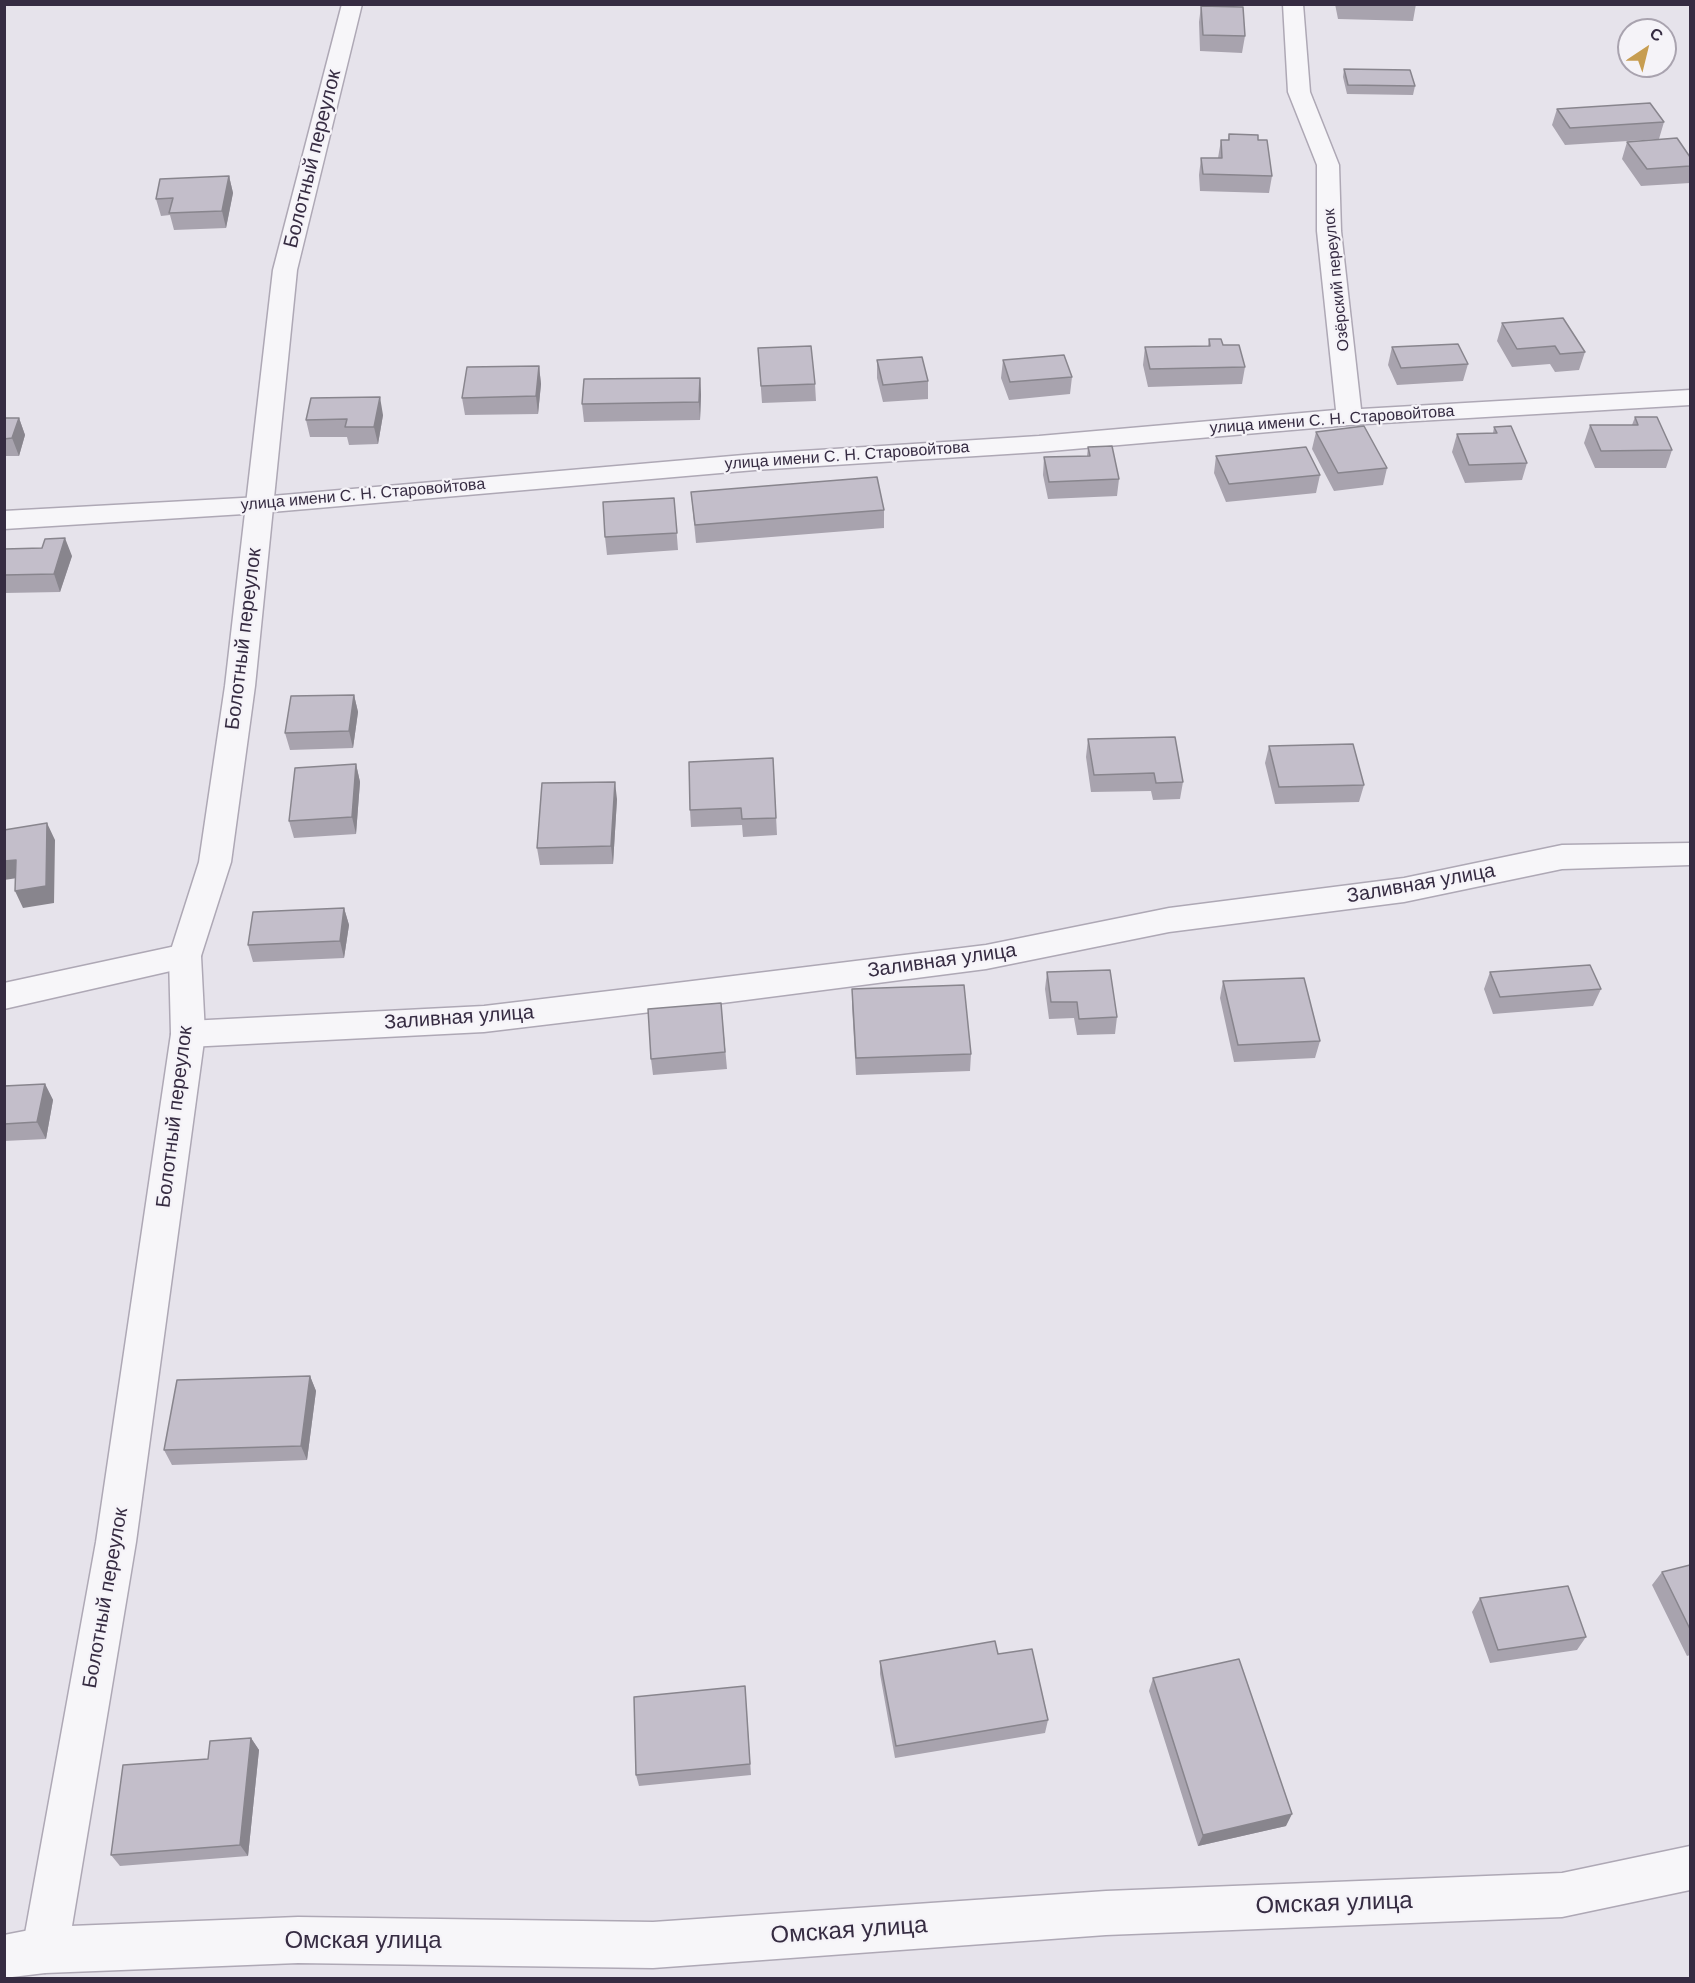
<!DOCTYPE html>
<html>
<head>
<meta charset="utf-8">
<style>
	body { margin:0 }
	#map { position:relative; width:1695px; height:1983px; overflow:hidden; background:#e6e3eb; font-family:Arial,sans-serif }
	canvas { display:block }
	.frame { position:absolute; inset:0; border:6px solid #362c42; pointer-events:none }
	.north { position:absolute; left:1617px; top:18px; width:60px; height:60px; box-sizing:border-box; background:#f5f3f8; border:2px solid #a9a3af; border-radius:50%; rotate:35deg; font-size:16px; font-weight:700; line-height:24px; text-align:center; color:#362c42 }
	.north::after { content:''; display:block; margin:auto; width:21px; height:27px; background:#c79d51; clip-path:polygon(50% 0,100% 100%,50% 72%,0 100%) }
</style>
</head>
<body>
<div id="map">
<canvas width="1695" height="1983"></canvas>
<div class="frame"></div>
<div class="north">С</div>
</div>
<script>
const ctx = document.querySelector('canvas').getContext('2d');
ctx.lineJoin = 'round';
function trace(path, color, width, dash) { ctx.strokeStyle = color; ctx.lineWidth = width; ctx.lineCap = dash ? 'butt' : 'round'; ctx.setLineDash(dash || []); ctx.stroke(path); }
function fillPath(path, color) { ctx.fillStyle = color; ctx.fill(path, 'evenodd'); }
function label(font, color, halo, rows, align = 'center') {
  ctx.font = font + ' Arial,sans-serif'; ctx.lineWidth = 4.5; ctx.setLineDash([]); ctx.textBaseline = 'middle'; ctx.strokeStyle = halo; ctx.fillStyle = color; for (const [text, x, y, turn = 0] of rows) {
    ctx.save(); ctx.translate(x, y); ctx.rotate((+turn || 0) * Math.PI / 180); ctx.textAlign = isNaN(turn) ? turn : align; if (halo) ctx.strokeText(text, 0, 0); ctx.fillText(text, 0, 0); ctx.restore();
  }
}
const minor = new Path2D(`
	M1283,4H1303L1310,92L1339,165L1341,231L1361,409L1690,390V405L1349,425L1039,452L755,470L260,513L4,529V511L260,497L755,454L1039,436L1336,410L1317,231V165L1288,92Z
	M1690,843V865L1562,869L1404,902L1169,932L986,969L676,1009L484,1032L188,1047L176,1043L171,1034L176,1025L188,1021L484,1006L676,983L986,945L1169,908L1404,878L1562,845Z
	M185,944L197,947L201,956L197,965L4,1009V983Z
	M1690,1846V1890L1562,1917L1106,1935L653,1968L298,1963L45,1973L4,1978V1935L45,1927L298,1917L653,1922L1106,1891L1562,1873Z`);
const tertiary = new Path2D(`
	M342,4H362L297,270L255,686L231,862L201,956L205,1034L136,1542L68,1950L61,1966L45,1973L29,1966L22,1950L96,1542L171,1034L169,956L199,862L225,686L273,270Z`);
const wall = new Path2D(`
	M1335,4H1416L1413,21L1338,19Z
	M1201,6L1245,36L1242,53L1200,51L1199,22Z
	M1344,69L1415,86L1413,95L1347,94L1343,77Z
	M1557,109L1664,122L1659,139L1565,145L1552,125Z
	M1229,134L1258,140L1272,176L1269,193L1200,191L1199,175L1201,158H1218L1221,140H1228Z
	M1627,142L1690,157V183L1641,186L1622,159Z
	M229,176L233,193L226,228L174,230L170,215L161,216L156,199Z
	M1502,323L1585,352L1579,370L1555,372L1550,364L1512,367L1497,341Z
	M1209,339L1223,345L1245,367L1242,384L1148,387L1143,365L1145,347L1208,346Z
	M1392,347L1468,364L1463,381L1397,385L1388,365Z
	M758,348L815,384L816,401L762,403Z
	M877,360L928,381V399L883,402L877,378Z
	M1003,360L1072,377L1070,394L1009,400L1001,378Z
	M539,366L541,384L538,414L465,415L462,398Z
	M700,378L701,395L700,420L584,422L582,404Z
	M383,415L378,444L349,445L347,437H310L306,420Z
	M1635,417L1672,450L1666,468H1595L1584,443L1590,425H1632Z
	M4,418H19L25,435L19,456H4Z
	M1494,427L1527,463L1522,480L1465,483L1452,452L1457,434L1493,433Z
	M1316,432L1387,468L1383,485L1334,491L1312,449Z
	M1088,447L1119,479L1117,496L1048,499L1043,475L1044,457L1087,456Z
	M1216,456L1320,475L1316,493L1226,502L1214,473Z
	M691,492L884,510V528L696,543Z
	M674,498L678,550L607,555L605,537Z
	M4,549L72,556L60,592L4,593Z
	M354,695L358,712L353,748L290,750L285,733Z
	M1088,739L1183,782L1180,799L1153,800L1151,791L1091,792L1086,757Z
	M1269,746L1364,785L1359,802L1275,804L1265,763Z
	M773,758L777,835L743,837L742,825L691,827L690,810Z
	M356,764L360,782L356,834L294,838L289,821Z
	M617,799L613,864L540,865L537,848Z
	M344,908L349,925L344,958L253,962L248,945Z
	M1047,972L1117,1017L1115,1034L1077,1035L1074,1018L1049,1019L1045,989Z
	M1490,972L1601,989L1593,1006L1493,1014L1484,989Z
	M1223,981L1320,1041L1315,1058L1234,1062L1220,998Z
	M852,989L971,1054L970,1071L856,1075L852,1005Z
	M721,1003L727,1069L653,1075L651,1059Z
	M45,1084L53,1100L46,1139L4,1141V1086Z
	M310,1376L316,1391L307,1460L172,1465L164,1450Z
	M1690,1565V1655L1687,1656L1652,1585L1662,1572Z
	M1480,1598L1586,1637L1577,1650L1490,1663L1472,1612Z
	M998,1654L1048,1720L1045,1733L895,1758L880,1674V1661Z
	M1153,1678L1286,1826L1198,1846L1149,1691Z
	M745,1686L751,1775L639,1786L636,1775Z
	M251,1738L259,1750L248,1856L120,1866L111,1855L208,1759Z`);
const shadedWall = new Path2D(`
	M229,176L233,193L226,228L222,211Z
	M539,366L541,384L538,414L536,396Z
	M700,378L701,395L700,420L699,402Z
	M380,397L383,415L378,444L374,427Z
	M19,418L25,435L19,456L12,438Z
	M65,538L72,556L60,592L54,574Z
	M354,695L358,712L353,748L349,731Z
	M356,764L360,782L356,834L352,817Z
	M615,782L617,799L613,864L611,846Z
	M47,823L55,840L54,903L23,908L15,891Z
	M16,860L24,877L4,880V861Z
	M344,908L349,925L344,958L340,941Z
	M45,1084L53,1100L46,1139L37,1122Z
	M310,1376L316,1391L307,1460L301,1446Z
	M251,1738L259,1750L248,1856L240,1845Z
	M1292,1814L1286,1826L1198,1846L1203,1835Z`);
const building = new Path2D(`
	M1201,6L1243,7L1245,36L1203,35Z
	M1344,69L1410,70L1415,86L1348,85Z
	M1650,103L1664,122L1570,128L1557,109Z
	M1229,134L1258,135V140H1267L1272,176L1203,174L1201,158H1222L1221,140H1229Z
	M1677,138L1690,157V166L1647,169L1627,142Z
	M229,176L222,211L169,213L173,198L156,199L160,179Z
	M1563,318L1585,352L1560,354L1555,346L1517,349L1502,323Z
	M1209,339H1221L1223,345H1239L1245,367L1150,369L1145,347L1210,346Z
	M1458,344L1468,364L1401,368L1392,347Z
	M811,346L815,384L761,386L758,348Z
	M1064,355L1072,377L1010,382L1003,360Z
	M922,357L928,381L883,385L877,360Z
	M539,366L536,396L462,398L467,367Z
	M700,378L699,402L582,404L584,379Z
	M380,397L374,427H345L347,419L306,420L311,398Z
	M1635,417H1657L1672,450L1601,451L1590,425H1638Z
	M4,418H19L12,438L4,439Z
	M1364,426L1387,468L1338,473L1316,432Z
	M1511,426L1527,463L1469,465L1457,434L1497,433L1494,427Z
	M1112,446L1119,479L1049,482L1044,457L1090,456L1088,447Z
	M1306,447L1320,475L1229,484L1216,456Z
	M877,477L884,510L695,525L691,492Z
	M674,498L677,533L605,537L603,502Z
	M65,538L54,574L4,575V549L42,548L45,539Z
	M354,695L349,731L285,733L291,696Z
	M1175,737L1183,782L1156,783L1154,773L1094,775L1088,739Z
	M1353,744L1364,785L1279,787L1269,746Z
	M773,758L776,818L742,819L741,808L690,810L689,762Z
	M356,764L352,817L289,821L295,768Z
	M615,782L611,846L537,848L542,783Z
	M47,823L46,886L15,891L16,860L4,861V830Z
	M344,908L340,941L248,945L253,912Z
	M1590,965L1601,989L1500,997L1490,972Z
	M1110,970L1117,1017L1079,1019L1077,1002H1051L1047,972Z
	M1304,978L1320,1041L1238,1045L1223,981Z
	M964,985L971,1054L856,1058L852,989Z
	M721,1003L725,1052L651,1059L648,1009Z
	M45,1084L37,1122L4,1124V1086Z
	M310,1376L301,1446L164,1450L177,1380Z
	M1690,1565V1629L1662,1572Z
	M1568,1586L1586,1637L1498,1650L1480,1598Z
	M995,1641L998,1654L1032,1649L1048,1720L896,1746L880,1661Z
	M1239,1659L1292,1814L1203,1835L1153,1678Z
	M745,1686L750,1764L636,1775L634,1697Z
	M251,1738L240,1845L111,1855L123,1765L208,1759L210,1741Z`);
const farStreetnames = [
	["Озёрский переулок",1337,280,-96],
	["улица имени С. Н. Старовойтова",1332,420,-4],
	["улица имени С. Н. Старовойтова",847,456,-4],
	["улица имени С. Н. Старовойтова",363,495,-5]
];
const streetNames = [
	["Болотный переулок",313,159,-76],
	["Болотный переулок",244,639,-83],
	["Заливная улица",1421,884,-10],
	["Заливная улица",942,961,-8],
	["Заливная улица",459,1018,-4],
	["Болотный переулок",175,1117,-83],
	["Болотный переулок",106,1598,-80]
];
const nearStreetnames = [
	["Омская улица",1334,1904,-2],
	["Омская улица",849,1931,-4],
	["Омская улица",363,1941]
];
trace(minor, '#aea8b5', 3);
trace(tertiary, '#aea8b5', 3);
fillPath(minor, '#f7f6f9');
fillPath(tertiary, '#f7f6f9');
fillPath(wall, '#a8a3ae');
fillPath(shadedWall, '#88858d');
fillPath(building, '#c3beca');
trace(building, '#88858d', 1.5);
label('16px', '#362c42', '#f5f3f8', farStreetnames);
label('20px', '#362c42', '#f5f3f8', streetNames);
label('24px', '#362c42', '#f5f3f8', nearStreetnames);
</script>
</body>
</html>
